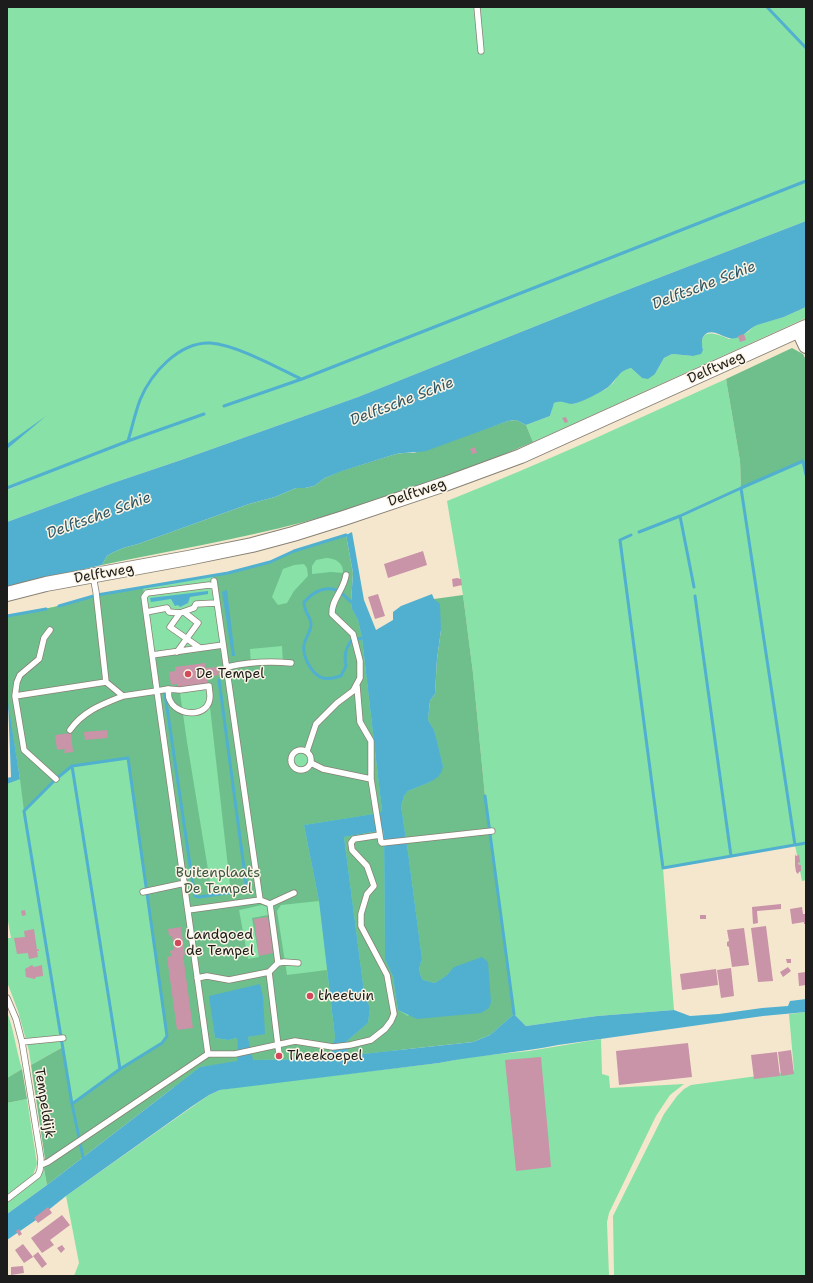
<!DOCTYPE html>
<html>
<head>
<meta charset="utf-8">
<style>
	body { margin:0 }
	#map { position:relative; width:813px; height:1283px; overflow:hidden; background:#f5e7ce; font-family:"Shantell Sans",sans-serif }
	canvas { display:block }
	.frame { position:absolute; inset:0; border:8px solid #1c1c1c; pointer-events:none }
</style>
</head>
<body>
<div id="map">
<canvas width="813" height="1283"></canvas>
<div class="frame"></div>
</div>
<script>
const ctx = document.querySelector('canvas').getContext('2d');
ctx.lineJoin = 'round';
function fillPath(path, color) { ctx.fillStyle = color; ctx.fill(path, 'evenodd'); }
function trace(path, color, width, dash) { ctx.strokeStyle = color; ctx.lineWidth = width; ctx.lineCap = dash ? 'butt' : 'round'; ctx.setLineDash(dash || []); ctx.stroke(path); }
function label(font, color, halo, rows, align = 'center') {
  ctx.font = font + ' "Shantell Sans",sans-serif'; ctx.lineWidth = 3; ctx.setLineDash([]); ctx.textBaseline = 'middle'; ctx.strokeStyle = halo; ctx.fillStyle = color; for (const [text, x, y, turn = 0] of rows) {
    ctx.save(); ctx.translate(x, y); ctx.rotate((+turn || 0) * Math.PI / 180); ctx.textAlign = isNaN(turn) ? turn : align; if (halo) ctx.strokeText(text, 0, 0); ctx.fillText(text, 0, 0); ctx.restore();
  }
}
const green = new Path2D(`
	M7,7H806V221L596,302L358,397L181,460L110,484L7,522V490L80,460L7,488Z
	M806,307V318L533,442L526,425L550,416C552,412 551,408 554,403L560,401L574,404L588,398L606,389L613,383L618,375L626,369L631,368L642,378L655,374L664,358L672,354L693,356L703,350C697,327 716,333 729,339L748,332L755,325L784,317Z
	M726,379L740,461L741,487L803,461L806,475V880L802,881L795,845L663,868L674,1010L597,1016L526,1026L514,1014L490,1035L72,1104L63,1047L31,1065L29,1051L18,1011L7,982V938H11L7,916V784L20,778L7,699V616L54,607L97,595L228,573L270,562L294,551L346,535L351,602L485,796L473,673L463,595L447,501C541,464 633,421 726,379Z
	M7,1012C14,1030 16,1050 22,1069L7,1078Z
	M806,1012V1276H614L613,1216L664,1114L677,1096L684,1089L691,1085L794,1071L789,1014Z
	M601,1039L602,1074L609,1076L610,1088L684,1084L670,1095L656,1116L609,1213L607,1222L609,1276H74L79,1263L66,1196L209,1095L220,1090L244,1086L439,1063L469,1057L529,1051Z
	M27,1099L37,1164L33,1175L7,1195V1103Z
	M44,1169L47,1185L7,1214V1203L39,1178Z`);
const forest = new Path2D(`
	M792,348L803,354L806,360V475L803,461L741,488L740,461L726,379Z
	M516,420L526,425L533,442C459,474 382,501 304,522C238,539 169,551 102,565L107,556L112,553L123,548L138,544L249,504L275,497L296,488H305L314,486L325,478L341,471L396,454L404,453H414L508,421Z
	M346,535L353,573L351,602L352,609L358,620L362,638L382,811L381,813L304,825L319,901L281,905L277,911L287,975L327,970L335,1037L332,1051L320,1059L252,1060L248,1037L265,1033L210,996L215,1038L228,1040L237,1038L239,1055L237,1062L200,1067L47,1185L44,1169L45,1159L31,1065L63,1047L72,1103L120,1069L162,1043L167,1036L128,758L72,766L56,779L24,811L20,779L7,699V616L54,607L97,595L143,587L152,655L222,645L214,575L228,573L270,562L294,551ZM326,558C335,558 344,563 343,573L331,572L312,574V566L316,560ZM304,564L307,568L308,576L294,591L287,603L278,605L272,597L283,569L294,565ZM282,646L283,664L251,665L250,649ZM208,689L230,885L221,891L211,888L187,742L180,693ZM298,752C304,752 310,754 309,760C308,776 282,764 298,752ZM262,905L267,907L268,915L252,918L259,957L248,959L239,910Z
	M463,595L473,673L485,796L514,1014L490,1035L473,1042L362,1054H347V1041L368,1023L370,1008L364,992L344,837L384,830L385,958L393,977L398,1010L408,1016L454,967L447,975L435,983L423,980C418,972 419,967 422,959L408,852L401,806L404,796L408,791L430,782L443,766L434,730L428,720L430,701L435,694L437,659L441,630L434,599Z
	M22,1069L27,1099L7,1103V1078Z`);
const water = new Path2D(`
	M806,221V307C799,310 791,314 784,317C775,320 766,322 757,325C750,328 744,336 736,338C726,341 717,329 707,333C700,337 702,344 703,350L701,354L693,356L672,354L664,358L655,374L648,379L642,378L631,368C619,370 616,381 607,388C601,392 579,404 572,404C564,403 562,400 554,403L550,416L526,425L516,420L508,421L426,451C416,453 406,452 396,454L342,471L325,478L314,486L305,488H296L275,497L249,504L138,544L123,548L112,553L107,556L102,565L7,587V522L110,484L181,460L358,397L596,302Z
	M46,416L7,449V444Z
	M352,532L364,600L376,630L393,620V612L401,606L432,594L434,599L440,604L441,630L437,659L435,694L430,701L428,720L434,730L437,741L443,766L442,771L438,777L430,782L408,791L404,796L401,806L408,852L422,959C419,967 418,972 423,980L435,983L447,975L454,967L482,957L488,962L491,1002L489,1008L481,1013L417,1019L398,1010L393,977L385,959L384,830L344,837L364,992L370,1008L368,1023L347,1041V1054H362L473,1042L490,1035L514,1014L526,1026L597,1016L674,1010L690,1016L719,1014L762,1008L788,1006L790,1001L806,999V1012L763,1016L558,1045C519,1053 478,1055 439,1063L220,1090L209,1095L191,1107L66,1196L36,1220L7,1240V1214L47,1185L200,1067L237,1061L238,1055L237,1038L228,1040L215,1038L209,996L260,984L263,996L265,1034L248,1037L253,1060L319,1059L332,1051L335,1037L319,901L304,825L380,813L382,811L362,638L358,620L352,609L351,602L353,573L346,535Z
	M227,590L235,656H232L222,592Z
	M208,591V594L190,597L188,603L180,607L178,605L175,606L171,599L151,602L150,598Z
	M8,702L20,779L7,784V778L11,777Z`);
const stream = new Path2D(`
	M767,7L806,48
	M224,406L302,379L806,181
	M128,441C132,428 135,413 140,400C151,373 179,342 210,343C237,345 276,367 301,379
	M7,488L128,441L204,414
	M741,488L803,461L806,475
	M680,516L694,587
	M639,532L680,516L741,488L795,845
	M631,535L620,540L663,868L806,843
	M695,596L731,856
	M351,602C347,598 343,594 339,591C325,585 313,592 304,602C304,613 311,617 311,624C311,632 305,638 304,645C302,656 312,675 323,678C329,680 336,677 341,676L346,666C344,656 345,650 351,641L362,638
	M59,606L97,595L228,573L270,562L294,551L346,535
	M7,616L46,609
	M165,694L194,892L195,896L199,897L242,891L245,887L246,883L219,680
	M72,766L120,1069
	M485,796L514,1014
	M72,1104L120,1069L162,1043L167,1036L128,758L72,766L56,779L24,811L72,1104L83,1157`);
const building = new Path2D(`
	M744,334L746,340L740,342L738,336Z
	M566,417L568,422L565,423L562,418Z
	M475,447L477,453L472,454L470,449Z
	M423,551L427,565L388,578L384,564Z
	M457,578L461,579L462,585L453,587L452,579Z
	M378,594L385,616L375,619L368,597Z
	M205,663V668L218,667L219,675L207,677L208,684L177,688V684L171,685L169,672L175,671V667Z
	M107,730L108,738L85,740L84,732Z
	M71,733L73,752L64,753L65,749L57,750L55,735Z
	M795,854L796,856L799,855L800,862L798,863L799,865H801V871L799,872L798,874L796,872L795,865Z
	M781,904V909L757,911L758,923L753,924L752,907Z
	M802,907L803,914H806V924H804V922L792,924L790,909Z
	M25,910L26,915L22,916L21,911Z
	M700,915H706V919H700Z
	M268,917L273,953L259,956L254,919Z
	M766,926L773,981L758,982L751,928Z
	M181,927L185,955H183L193,1028L177,1030L167,957L172,956V953H170V951L174,950L172,936H169L168,929Z
	M744,928L749,965L732,967L729,947L727,946V942L729,941L727,930Z
	M34,929L37,950L39,949V951H37L38,957L29,959L28,953L17,954L14,938L25,937L24,931Z
	M786,959H791V963H787Z
	M32,965L34,967L42,965L43,976L36,977L35,979L26,977L25,969Z
	M788,967L791,971L783,977L780,972Z
	M731,968L734,996L721,998L717,970Z
	M716,969L718,985L682,990L680,974Z
	M806,972V985L799,986L798,973Z
	M688,1043L692,1077L619,1085L616,1051Z
	M791,1050L794,1074L781,1076L778,1052Z
	M777,1052L780,1076L754,1079L751,1055Z
	M541,1057L551,1167L516,1171L505,1060Z
	M48,1207L52,1213L38,1223L34,1218Z
	M62,1215L70,1225L50,1240L54,1245L42,1253L31,1238Z
	M19,1229L22,1234L19,1236L16,1231Z
	M23,1244L33,1257L24,1263L15,1250Z
	M62,1245L65,1249L61,1253L57,1248Z
	M38,1252L47,1264L42,1268L33,1256Z
	M23,1266L24,1273L11,1275V1267Z`);
const service = new Path2D(`
	M477,7L481,51
	M93,576L96,592L106,682
	M214,581L260,900
	M146,612L167,608L169,612L180,613L194,608L196,604L216,603
	M180,613L170,627L200,648
	M177,652L198,623L184,612
	M152,655L223,645
	M227,667C249,662 269,661 291,663
	M357,686L360,722L371,741V779L381,842L382,843L492,831
	M168,689C169,692 168,695 169,698C175,717 210,719 210,696C210,693 209,689 209,686L180,690L168,689L157,691L144,597L147,593L209,585L214,586
	M15,696L17,682L20,675L39,659L44,638L50,630
	M70,730C83,711 103,704 123,696
	M291 760a10 10 0 1 1 20 0a10 10 0 1 1-20 0Z
	M307,751L316,724L337,703L353,691L360,678V661L353,634L332,614C331,600 344,590 346,575
	M311,763L323,769L371,779
	M56,779L24,750L15,696L106,682L123,696L157,691L208,1054H235L295,1041L333,1047L350,1045L371,1040L385,1029L391,1021L394,1014L387,975L361,926V914L367,894L374,886L367,866L352,850L351,843L354,839L380,835
	M143,892L185,883
	M270,904L278,963L269,972L279,1054
	M188,910L260,900L270,904L294,893
	M278,963L284,962L298,963
	M197,978L207,976L229,980L269,972
	M7,998L16,1019L22,1042L41,1159L40,1170L38,1175L7,1199
	M22,1042L63,1038
	M41,1165L48,1162L208,1054`);
const tertiary = new Path2D(`
	M799,331L806,346
	M7,594L46,584L188,558L252,545L293,534L344,518L445,484L521,456L806,327`);
const markers = [
	[188,674,4,"#d1495b"],
	[178,943,4,"#d1495b"],
	[310,996,4,"#d1495b"],
	[279,1056,4,"#d1495b"]
];
const streetNames = [
	["Delftweg",716,368,-24],
	["Delftweg",417,493,-19],
	["Delftweg",104,574,-10],
	["Tempeldijk",44,1103,81]
];
const poiNames = [
	["De Tempel",196,674],
	["Landgoed",186,935],
	["de Tempel",186,951],
	["theetuin",318,996],
	["Theekoepel",287,1056]
];
const parkNames = [
	["Buitenplaats",218,873],
	["De Tempel",218,889]
];
const waterNames = [
	["Delftsche Schie",704,286,-21],
	["Delftsche Schie",402,402,-21],
	["Delftsche Schie",99,516,-20]
];
fillPath(green, '#88e1a6');
fillPath(forest, '#6ebf8b');
fillPath(water, '#51b0d0');
trace(stream, '#51b0d0', 3);
fillPath(building, '#c993a8');
trace(service, '#888275', 7);
trace(tertiary, '#888275', 16);
trace(service, '#fff', 5.5);
trace(tertiary, '#fff', 14);
for (const [x, y, r, color] of markers) { const dot = new Path2D(); dot.arc(x, y, r, 0, 2 * Math.PI); ctx.fillStyle = color; ctx.fill(dot); trace(dot, '#fcf5e5', 1.5); }
label('14px', '#1c1c1c', '#fcf5e5', streetNames);
label('14px', '#1c1c1c', '#fcf5e5', poiNames, 'left');
label('14px', '#3c5745', '#fcf5e5', parkNames);
label('italic 15px', '#315764', '#fcf5e5', waterNames);
</script>
</body>
</html>
